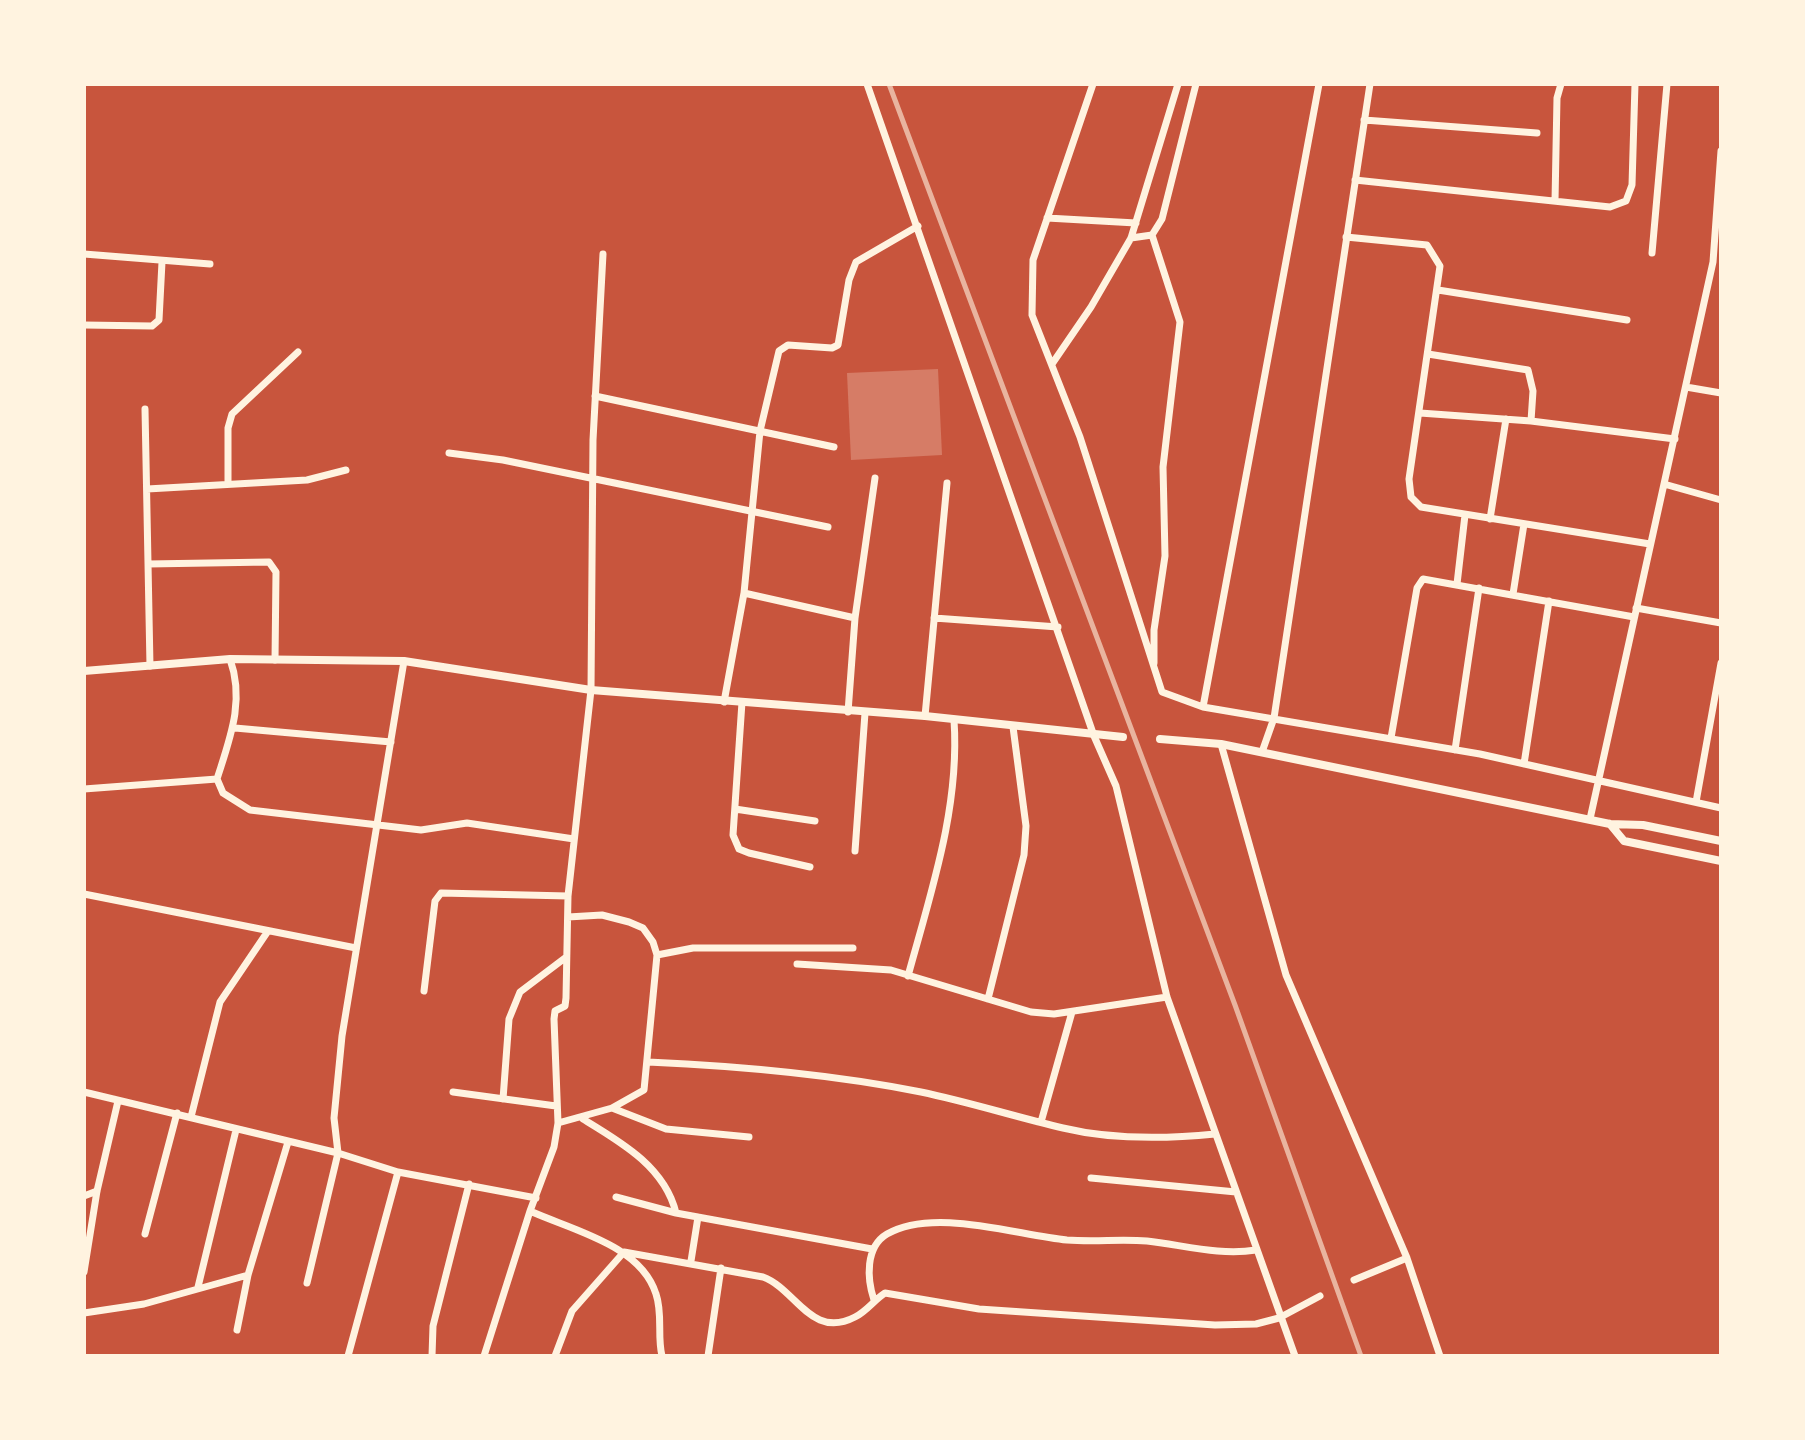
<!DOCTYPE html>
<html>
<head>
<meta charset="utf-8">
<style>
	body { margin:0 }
	#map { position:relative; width:1805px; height:1440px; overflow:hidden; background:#c8553d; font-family:Mulish,sans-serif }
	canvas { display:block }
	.frame { position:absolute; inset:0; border:86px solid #fff3e0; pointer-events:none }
</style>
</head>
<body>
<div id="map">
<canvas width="1805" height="1440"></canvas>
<div class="frame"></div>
</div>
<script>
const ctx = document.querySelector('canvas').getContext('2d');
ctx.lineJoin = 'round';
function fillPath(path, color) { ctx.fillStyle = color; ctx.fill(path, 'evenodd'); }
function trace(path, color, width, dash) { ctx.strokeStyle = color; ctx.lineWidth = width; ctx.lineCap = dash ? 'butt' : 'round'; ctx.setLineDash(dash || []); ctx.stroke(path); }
const building = new Path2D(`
	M938,369L942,455L851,460L847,373Z`);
const minor = new Path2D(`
	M867,84L1094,736L1116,786L1167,997L1295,1356
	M1093,84L1033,260L1032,315L1080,437L1162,692L1203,707L1480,754L1721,808
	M1364,120L1537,133
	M1355,180L1610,207L1626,201L1632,185L1635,84
	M1555,201L1557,98L1561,84
	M1047,218L1136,223
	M1152,235L1180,322L1163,467L1165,556L1154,630V663
	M1346,237L1427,245L1440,266L1409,479L1411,497L1421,507L1650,544
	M1131,238L1152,235L1162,219L1196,84
	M1652,253L1667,84
	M84,254L210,264
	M1438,290L1627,320
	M84,325L152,326L159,320L162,262
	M1428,354L1528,370L1533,391L1531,421
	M1052,364L1091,307L1131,238L1178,84
	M1686,387L1721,393
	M595,396L834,447
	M145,409L150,666
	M1420,413L1531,421L1675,439
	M449,453L503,460L828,527
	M228,484V428L232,414L298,352
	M1664,484L1721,500
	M147,489L307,480L346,470
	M1490,519L1506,419
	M148,564L269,562L276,572L275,660
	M1457,584L1465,515
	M1513,594L1524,524
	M1636,608L1721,623
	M855,618L875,478
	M934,618L1058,627
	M230,659C245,701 230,738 217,779L223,793L250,810L421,830L467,823L574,839
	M724,702L744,593
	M742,702L733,835L739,849L749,853L810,867
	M1203,707L1319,84
	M848,712L855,618L744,593L760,431L779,351L788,345L832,348L838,345L849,280L856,262L918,226
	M925,716L947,483
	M235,728L391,742
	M1391,738L1417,588L1423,579L1634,617
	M1221,744L1286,975L1407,1258L1440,1356
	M1455,750L1479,588
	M1262,752L1274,718L1370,84
	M1524,764L1549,601
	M84,789L217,779
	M1696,802L1721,663
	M735,809L815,821
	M1590,819L1713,262L1721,151
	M855,851L865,713
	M84,894L356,948
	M657,955L693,948H853
	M797,964L891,970L1031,1012L1054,1014L1167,997
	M908,976C931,892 960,807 954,720
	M424,991L435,901L441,893L568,896
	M988,999L1024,855L1026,826L1013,727
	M648,1062C739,1066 831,1074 921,1092C969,1102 1016,1117 1063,1128C1113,1140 1165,1139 1215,1134
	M84,1092L338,1153L307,1283
	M453,1092L556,1106
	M503,1099L509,1019L520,992L565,958
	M612,1108L666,1129L749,1137
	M191,1117L220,1002L268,931
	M583,1119C621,1142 665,1167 676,1213
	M1041,1122L1072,1012
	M558,1123L612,1108L644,1090L657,955L653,942L643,928L629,922L602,915L568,917
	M398,1172L536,1198
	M1091,1178L1236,1192
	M84,1196L97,1191
	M616,1197L676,1213L872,1249
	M530,1211C572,1230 641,1245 656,1294C663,1314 657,1336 662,1356
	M145,1234L177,1113
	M691,1261L698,1217
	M84,1272L97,1191L118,1101
	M1354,1280L1407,1258
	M198,1287L236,1130
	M874,1300C867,1279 865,1247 887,1234C934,1207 1016,1235 1067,1240C1094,1242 1121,1239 1147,1241C1183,1245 1220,1256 1256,1250
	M84,1313L144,1304L248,1275
	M237,1330L248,1275L288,1142
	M348,1356L398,1172L338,1153L334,1118L342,1036L404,661
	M432,1356L433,1326L469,1184
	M484,1356L530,1211L554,1147L558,1123L554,1019L555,1011L565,1006L566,998L568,896L591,690L593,440L603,254
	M555,1356L572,1311L624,1252L763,1277C796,1289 811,1340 855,1317C867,1311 874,1300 885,1293L979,1309L1215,1325L1256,1324L1279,1318L1320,1296
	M708,1356L721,1268`);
const tertiary = new Path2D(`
	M84,671L230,659L404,661L591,690L925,716L1123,737
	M1160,739L1221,744L1610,824L1643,825L1721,841
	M1610,824L1624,841L1721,861`);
const rail = new Path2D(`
	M889,84L1235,1005L1361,1356`);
fillPath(building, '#d67c66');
trace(minor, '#fff3e0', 7);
trace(tertiary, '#fff3e0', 8);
trace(rail, '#e9b49f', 5);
</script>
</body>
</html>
